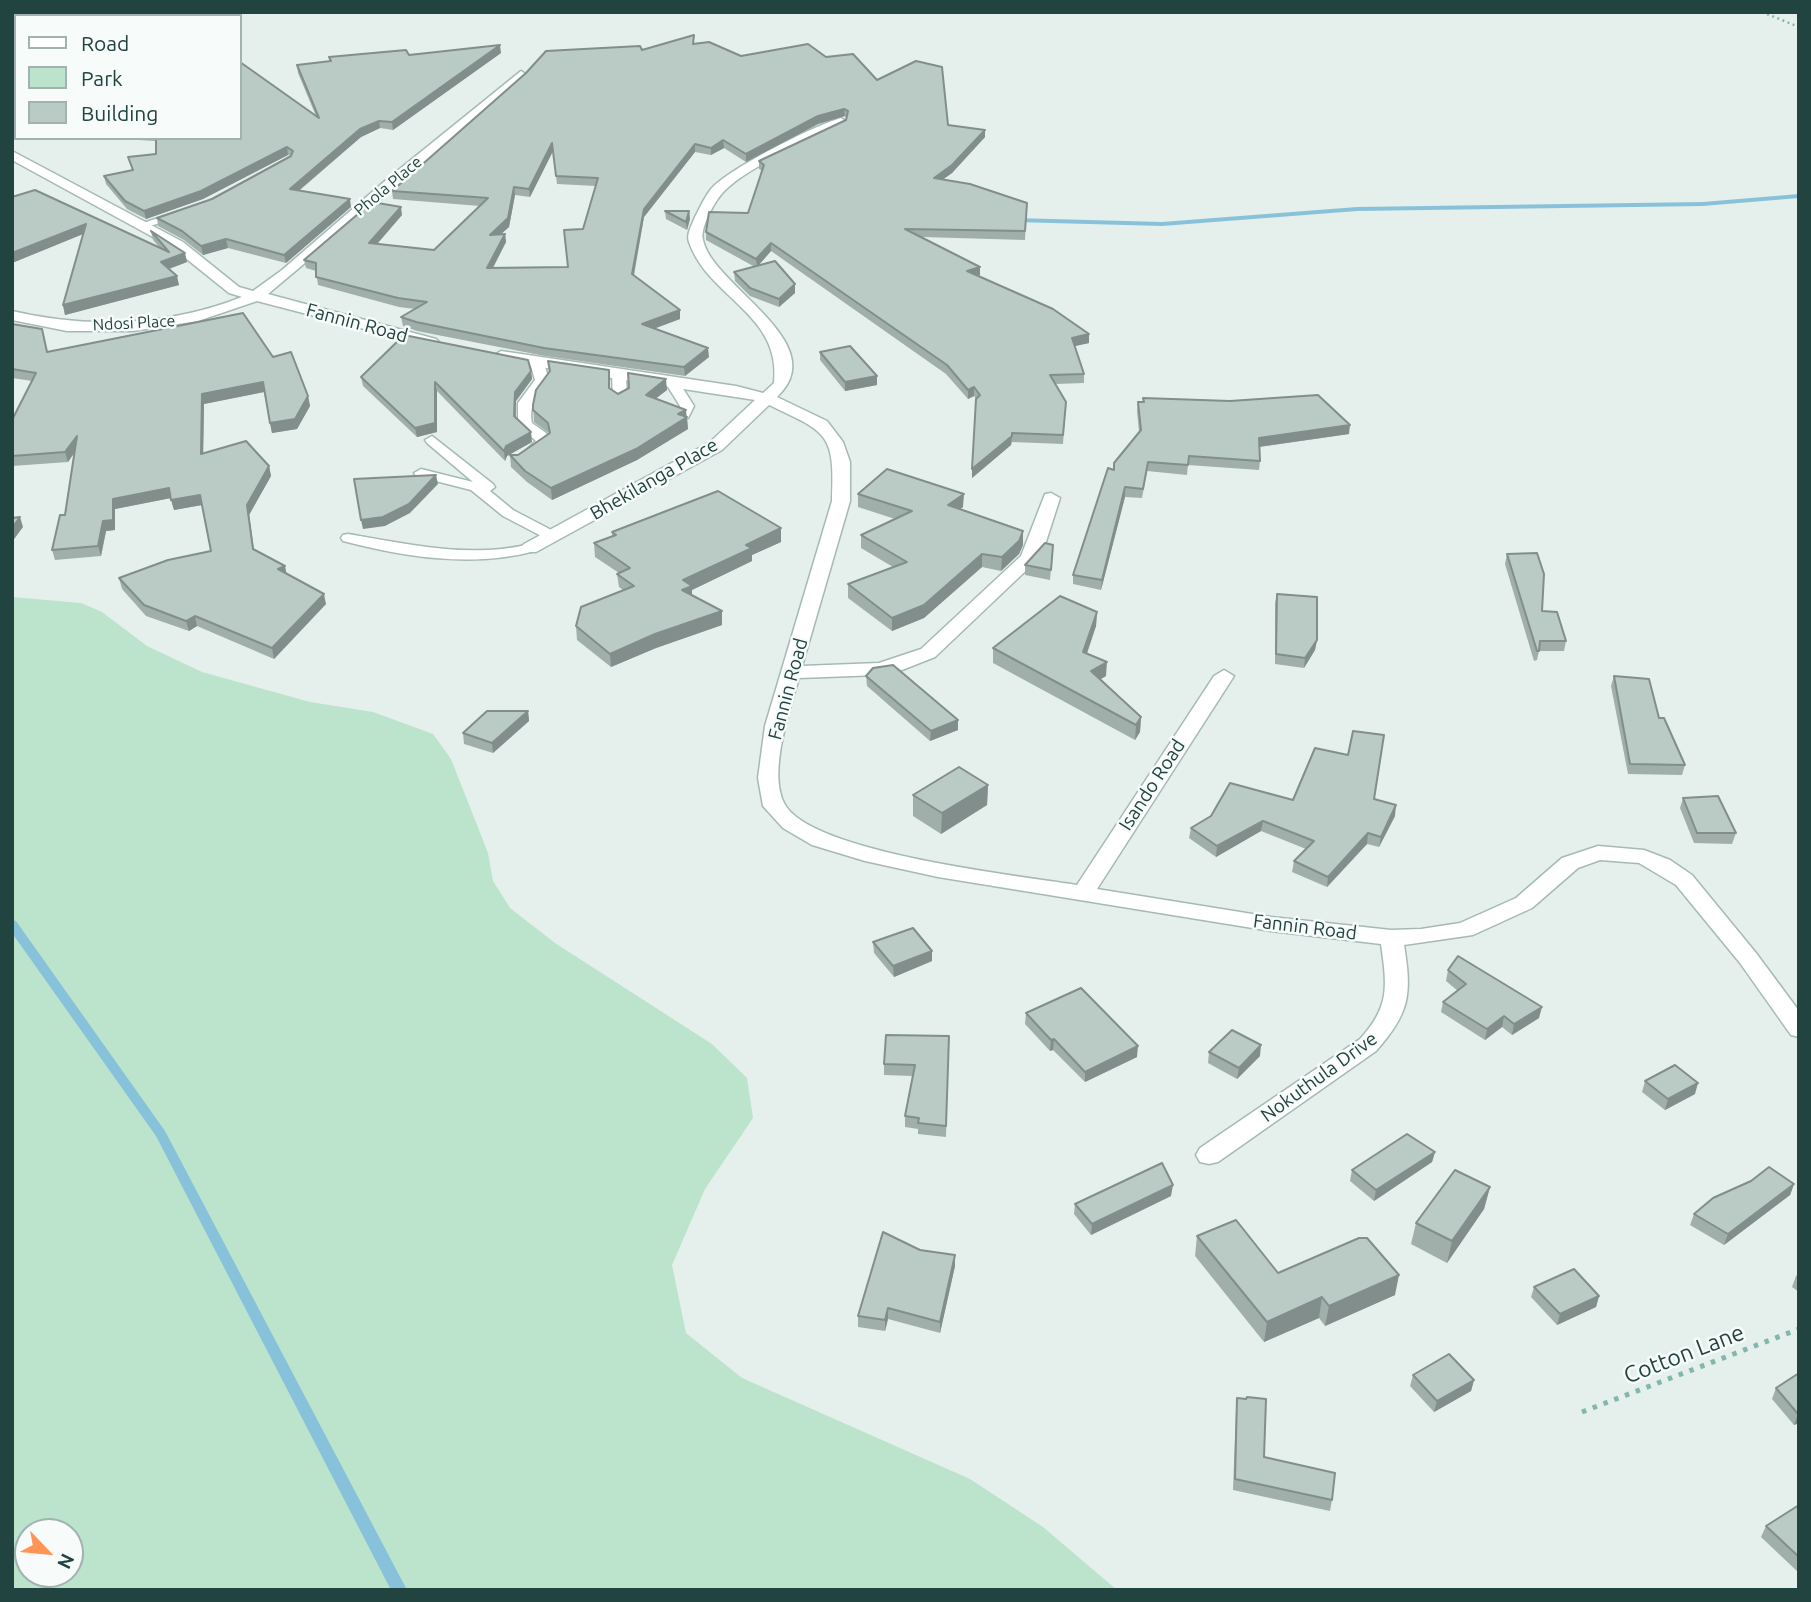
<!DOCTYPE html>
<html>
<head>
<meta charset="utf-8">
<style>
	body { margin:0 }
	#map { position:relative; width:1811px; height:1602px; overflow:hidden; background:#e5f0ec; font-family:Ubuntu,sans-serif }
	canvas { display:block }
	.frame { position:absolute; inset:0; border:14px solid #214440; pointer-events:none }
	.legend { position:absolute; left:14px; top:14px; width:228px; height:126px; box-sizing:border-box; background:#f7fbfa; border:2px solid #a1b2b0; margin:0; padding:9px 12px; list-style:none; font-size:21px; color:#214440 }
	.legend li { display:flex; align-items:center; gap:14px; height:35px }
	.legend b { width:35px; border:2px solid #a1b2b0 }
	.north { position:absolute; left:14px; top:1518px; width:70px; height:70px; box-sizing:border-box; background:#f7fbfa; border:2px solid #a1b2b0; border-radius:50%; rotate:116deg; font-size:19px; font-weight:700; line-height:28px; text-align:center; color:#214440 }
	.north::after { content:''; display:block; margin:auto; width:24px; height:32px; background:#ff9554; clip-path:polygon(50% 0,100% 100%,50% 72%,0 100%) }
</style>
</head>
<body>
<div id="map">
<canvas width="1811" height="1602"></canvas>
<div class="frame"></div>
<ul class="legend">
<li><b style="height:9px;background:#fff"></b>Road</li>
<li><b style="height:19px;background:#bce3cc"></b>Park</li>
<li><b style="height:19px;background:#bacbc6"></b>Building</li>
</ul>
<div class="north">N</div>
</div>
<script>
const ctx = document.querySelector('canvas').getContext('2d');
ctx.lineJoin = 'round';
function fillPath(path, color) { ctx.fillStyle = color; ctx.fill(path, 'evenodd'); }
function trace(path, color, width, dash) { ctx.strokeStyle = color; ctx.lineWidth = width; ctx.lineCap = dash ? 'butt' : 'round'; ctx.setLineDash(dash || []); ctx.stroke(path); }
function label(font, color, halo, rows, align = 'center') {
  ctx.font = font + ' Ubuntu,sans-serif'; ctx.lineWidth = 5; ctx.setLineDash([]); ctx.textBaseline = 'middle'; ctx.strokeStyle = halo; ctx.fillStyle = color; for (const [text, x, y, turn = 0] of rows) {
    ctx.save(); ctx.translate(x, y); ctx.rotate((+turn || 0) * Math.PI / 180); ctx.textAlign = isNaN(turn) ? turn : align; if (halo) ctx.strokeText(text, 0, 0); ctx.fillText(text, 0, 0); ctx.restore();
  }
}
const green = new Path2D(`
	M12,597L81,603L102,612L147,646L202,672L310,702L373,712L433,734L451,759L488,853L493,881L510,908L555,943L712,1044L747,1078L753,1118L705,1189L672,1265L686,1333L742,1378L970,1479L1043,1527L1117,1590H12ZM28,1532H70V1574H28Z`);
const stream = new Path2D(`
	M1799,194V198L1703,206L1357,211L1162,226L1015,222L1012,220L1015,218L1162,222L1357,207L1703,202Z
	M12,920L16,921L165,1131L407,1590H391L156,1136L12,933Z`);
const pathFar1 = new Path2D(`
	M1762,12L1799,27`);
const path = new Path2D(`
	M1582,1412L1799,1329`);
const lane = new Path2D(`
	M180,211L186,214L184,216L143,228L137,225Z
	M537,359L544,363L549,380C539,396 528,403 532,423L546,433L550,441L542,453L529,458L522,454L536,441L518,425V403L535,380L530,363Z
	M619,371L626,375L627,399L620,403L613,399L612,375Z
	M672,378L677,379L694,406L688,418L683,419L676,415L680,406L665,382Z
	M432,436L493,484L495,487L490,491L513,510L557,533L559,536L557,539H547L503,516L471,490L416,476L414,473L421,469L473,482L427,443L425,440Z
	M348,534C409,544 469,559 530,544L537,548L535,551C472,568 405,557 343,541L341,538L343,535Z`);
const street = new Path2D(`
	M521,71L527,75L525,78L268,294L436,339L439,342L436,345H426L257,301L198,321L133,331H67L12,320V311C88,329 169,326 242,297L229,293L173,248L12,160V151L183,242L239,287L253,291L282,270L385,181Z
	M841,118L847,122L845,125C812,141 743,167 720,196C713,205 700,228 703,240C712,286 835,343 777,397L827,421L843,442L850,462V501L802,666L879,663L921,649L1021,556L1045,494L1051,493L1060,498L1044,548L1034,563L935,657L902,670L879,675L799,678C790,710 768,771 784,803C808,853 1022,876 1077,885L1214,676L1224,670L1234,676L1097,889L1271,917L1391,930L1421,929L1460,923L1516,898L1562,858L1598,846L1644,850L1670,860L1692,875L1756,953L1799,1011V1037L1791,1035L1740,963L1676,885L1639,863L1600,860L1578,868L1532,908L1473,935L1404,945C1412,994 1410,1013 1376,1051L1218,1162L1209,1164L1200,1162L1196,1155L1200,1148L1360,1039C1390,1006 1387,987 1381,944L1271,931L938,877L865,861L812,845L783,828L763,806L758,778L765,726L832,501C835,433 828,433 769,405L722,450L536,552H524L521,548L524,544L710,442L755,400L501,361L493,356L501,351L736,386L763,393L774,383C782,314 708,298 689,242C686,234 692,225 695,217C700,208 704,198 711,189C730,168 813,126 841,118Z`);
const wall = new Path2D(`
	M12,14L16,16V129L12,128Z
	M694,44L741,56L826,57L877,80L948,125L985,130V137L952,173L943,179L1027,203L1025,240L922,237L980,267V275L978,276L1089,334V343L1074,346L1084,374V383L1055,384L1066,402L1063,444L1012,442L1011,445L972,478L976,399L974,396L968,399L946,374L771,251L758,266L795,284V293L779,307L750,296L735,281L734,272L755,267L706,240V232L748,213L762,171L759,169V161L846,120V118L845,116L818,124L746,162L724,148L711,155L695,152L644,217L634,276L680,319L654,328L709,357L685,376L545,356L417,331L403,326L401,317L415,309L399,307L318,285L316,271L306,268L304,260L402,215L377,244L434,250L480,206L393,199L392,191L642,50ZM553,151L557,184L596,186L583,229L568,267L493,268L506,242L505,234H501L509,227L515,195L530,197Z
	M501,53L393,130L380,128L361,137L299,191L351,207L286,263L228,248L203,255L184,240L158,226L157,218L212,199L291,156L288,155L203,199L146,219L127,209L106,184L104,176L132,170L128,157L156,154V141L120,139V138H240L316,116L298,73L297,65L409,55Z
	M12,197L160,248L153,240L151,231L187,262L169,269L179,285L65,315L63,305L83,234L12,263Z
	M665,211H689L690,219L687,230L666,219Z
	M12,324L48,352L273,357L308,396L310,406L297,429L272,433L264,392L204,404L203,453L269,466L271,476L249,515L254,549L326,604L274,659L197,626L189,631L146,616L122,589L119,578L211,551L202,505L174,510L171,498L115,509V530L106,531L101,556L55,560L52,550L65,515L74,453L68,462L12,466V420L32,381L12,378Z
	M820,352L877,376V385L845,391L820,360Z
	M548,361L610,388L618,394L667,390L655,399L687,417L688,429L637,460L552,500L527,482L511,467L510,455H518L550,434L534,422L533,405L549,371Z
	M531,371L532,379L516,401V417L532,442L507,456L505,461L437,391V432L417,437L363,386L361,377Z
	M1143,398L1349,434L1259,447L1260,461L1259,470L1188,465L1187,475L1147,471L1142,498L1125,497L1101,590L1073,584V575L1113,469L1139,432L1137,411L1138,402H1143Z
	M858,494L963,507L960,509L1023,545L1019,554L1001,571L982,567L924,618L892,631L848,598V584L893,567L861,548V535L895,519L858,507Z
	M781,528V542L752,555V561L692,590V596L722,611V625L656,648L611,667L577,640L576,626L623,590L619,587L617,574L619,573L595,557L594,543L612,536V532Z
	M1053,545L1050,580L1025,575V565Z
	M1507,554L1542,611L1566,641L1564,651H1539L1537,660L1534,661L1505,564Z
	M1277,594L1317,640L1315,650L1304,668L1275,664V603Z
	M1097,612L1096,626L1087,654L1106,676L1101,679L1141,717L1140,732L1135,740L993,663V648Z
	M866,676L958,720V730L930,741L867,686Z
	M1614,676L1659,718L1685,765L1682,775L1628,774L1611,686Z
	M528,711L529,721L493,753L464,744L463,733Z
	M988,785L987,805L941,834L913,816V795Z
	M1683,798L1736,833L1732,844L1694,843L1680,808Z
	M1374,799L1395,816L1379,847L1367,844L1327,887L1292,872L1294,861L1306,849L1261,831L1216,857L1189,838L1191,828L1293,800Z
	M873,942L932,951V961L894,977L874,953Z
	M1448,970L1539,1018L1512,1035L1502,1027L1485,1040L1441,1012L1443,1002L1458,991L1446,981Z
	M1026,1013L1137,1057L1085,1082L1053,1050L1050,1051L1025,1024Z
	M949,1036L946,1137L918,1134V1129L905,1127V1116L913,1076L884,1075V1064Z
	M1209,1052L1260,1056L1237,1079L1208,1063Z
	M1645,1081L1695,1094L1665,1110L1642,1092Z
	M1435,1152L1432,1162L1374,1201L1350,1181L1352,1170Z
	M1751,1181L1794,1184L1790,1195L1724,1245L1690,1225L1694,1214Z
	M1490,1187L1484,1209L1447,1263L1411,1244L1416,1223Z
	M1171,1196L1091,1235L1074,1214L1075,1204Z
	M1197,1236L1278,1273L1395,1295L1325,1326L1319,1318L1264,1342L1195,1256Z
	M955,1266L940,1333L888,1319L885,1331L858,1327V1316Z
	M1799,1273V1292L1792,1287L1796,1276Z
	M1534,1287L1599,1296L1596,1307L1557,1325L1531,1297Z
	M1799,1373V1423L1794,1425L1772,1399L1776,1388Z
	M1413,1375L1474,1380L1471,1391L1434,1412L1410,1386Z
	M1237,1398L1264,1457L1332,1500L1330,1511L1233,1490L1236,1409Z
	M1799,1505V1573L1761,1537L1766,1526Z`);
const shadedWall = new Path2D(`
	M500,45L501,53L393,130L392,122Z
	M844,109L845,116L818,124L746,162V154L818,116Z
	M379,121L380,128L361,137L291,197L290,189L360,129Z
	M985,130V137L952,173L934,186V178Z
	M723,140L724,148L711,155V148Z
	M552,143L553,151L530,197L529,189Z
	M695,144V152L644,217L632,283V274L644,209Z
	M287,147L288,155L203,199L146,219L144,211Z
	M514,187L515,195L509,227L491,243L490,235Z
	M350,199L351,207L286,263L284,255Z
	M401,207L402,215L371,251L369,243Z
	M689,211L690,219L687,230L686,222Z
	M86,224L88,232L12,263V253Z
	M505,234L506,242L488,277L487,268Z
	M226,239L228,248L203,255L201,246Z
	M771,243V251L757,267L756,259Z
	M185,253L187,262L163,271L161,262Z
	M980,267V275L967,279V271Z
	M177,276L179,285L65,315L63,305Z
	M795,284V293L779,307V299Z
	M680,310V319L643,333L642,324Z
	M1089,334V343L1071,347L1072,338Z
	M708,348L709,357L685,376L684,367Z
	M531,371L532,379L516,401L515,425L514,416L515,392Z
	M877,376V385L845,391V382Z
	M666,379L667,390L646,406V395Z
	M263,382L264,392L204,404L203,464L201,454L202,394Z
	M435,382L437,391V432L417,437L415,428Z
	M974,387V396L968,399V390Z
	M308,396L310,406L297,429L272,433L270,423Z
	M686,410L688,429L637,460L552,500L551,488Z
	M1350,425L1349,434L1258,447L1259,438Z
	M531,432L532,442L507,456L505,461L504,451L506,446Z
	M77,436L79,446L68,462L65,452Z
	M1012,436L1011,445L972,478V469Z
	M269,466L271,476L249,515L255,559L247,505Z
	M436,475L438,484L410,513L385,526L363,529L361,520Z
	M1125,487V497L1101,590L1102,580Z
	M169,488L171,498L115,509V530L106,531L101,556L98,546L103,521L113,499Z
	M964,494L963,507L948,518V505Z
	M200,495L202,505L174,510L171,500Z
	M20,517L23,527L12,542V528Z
	M781,528V542L752,555V561L692,590V599L682,590L683,580L746,545Z
	M1023,531V545L1019,554L1001,571L1002,557Z
	M982,554V567L924,618L892,631V618Z
	M285,566L287,576L278,569Z
	M324,594L326,604L274,659L272,648Z
	M722,611V625L656,648L611,667L610,654L655,634Z
	M1097,612L1096,626L1082,667L1083,652Z
	M195,616L197,626L189,631L186,621Z
	M1317,640L1315,650L1304,668L1305,658Z
	M1107,662L1106,676L1090,685L1091,671Z
	M528,711L529,721L493,753L492,743Z
	M1141,717L1140,732L1135,740L1136,725Z
	M958,720V730L930,741L931,731Z
	M988,785L987,805L941,834L942,813Z
	M1396,805L1395,816L1379,847L1381,837Z
	M1263,821L1261,831L1216,857L1217,846Z
	M1368,833L1367,844L1327,887L1328,877Z
	M932,951V961L894,977L893,966Z
	M1542,1007L1539,1018L1512,1035L1514,1024Z
	M1504,1016L1502,1027L1485,1040L1487,1029Z
	M1054,1039L1053,1050L1050,1051L1051,1040Z
	M1261,1045L1260,1056L1237,1079L1239,1068Z
	M1138,1046L1137,1057L1085,1082V1072Z
	M1698,1083L1695,1094L1665,1110L1668,1099Z
	M1435,1152L1432,1162L1374,1201L1376,1190Z
	M1794,1184L1790,1195L1724,1245L1728,1234Z
	M1173,1185L1171,1196L1091,1235L1092,1224Z
	M1490,1187L1484,1209L1447,1263L1452,1241Z
	M955,1255V1266L940,1333V1322Z
	M1399,1275L1395,1295L1325,1326L1329,1306Z
	M1599,1296L1596,1307L1557,1325L1560,1314Z
	M1322,1297L1319,1318L1264,1342L1267,1322Z
	M888,1308V1319L885,1331V1320Z
	M1474,1380L1471,1391L1434,1412L1437,1401Z
	M1799,1413V1423L1794,1425L1798,1414Z`);
const building = new Path2D(`
	M28,12H42L51,16H16V122L12,121V14L19,15Z
	M694,35L693,44L709,42L741,56L808,44L826,57L853,54L877,80L916,61L942,67L948,125L985,130L952,165L934,178L970,184L1027,203L1025,231L905,229L980,267L967,271L1053,309L1089,334L1072,338L1084,374L1050,375L1066,402L1063,435L1012,433V436L972,469L976,399L980,395L974,387L968,390L947,365L771,243L756,259L706,232L709,212L748,213L764,165L759,161L846,120L848,111L844,109L818,116L746,154L723,140L711,148L695,144L644,209L632,274L680,310L642,324L708,348L684,367L544,348L416,322L401,317L427,302L398,298L316,277V263L304,260L372,202L401,207L369,243L434,250L488,198L392,191L526,73L546,51L640,46L642,50ZM552,143L556,176L598,178L583,229L564,230L568,267L487,268L505,234L490,235L508,218L514,187L529,189Z
	M500,45L392,122L379,121L360,129L290,189L350,199L284,255L226,239L201,246L182,231L157,218L212,199L291,156L293,151L287,147L201,191L144,211L125,201L104,176L133,170L128,157L156,154V138H240V62L319,118L297,65L331,61L329,57L406,50L409,55Z
	M35,190L169,252L151,231L185,253L161,262L177,276L63,305L86,224L12,253V197Z
	M665,211H689L686,222Z
	M775,261L795,284L779,299L750,288L734,272Z
	M243,313L273,357L291,352L308,396L295,419L270,423L263,382L202,394L201,454L246,441L269,466L247,505L253,549L285,566L278,569L324,594L272,648L195,616L186,621L144,605L119,578L168,560L211,551L200,495L171,500L169,488L113,499V520L103,521L98,546L52,550L60,515H65L77,436L65,452L12,456V420L36,373L12,369V324L42,329L47,352Z
	M404,335L528,360L531,371L515,392L514,416L531,432L506,446L504,451L435,382V423L415,428L361,377Z
	M850,346L877,376L845,382L820,352Z
	M548,361L609,370V388L618,394L629,388L628,373L666,379L646,395L686,410L678,414L687,417L636,449L551,488L525,471L510,455H518L550,433L548,423L533,410V405L536,390L550,371Z
	M1318,395L1350,425L1259,438L1260,461L1189,456L1188,465L1148,462L1143,489L1125,487L1102,580L1073,575L1108,468L1114,470V463L1141,430L1138,402H1144L1143,398L1230,401Z
	M887,469L964,494L948,505L1023,531L1019,541L1002,557L982,554L924,605L892,618L848,584L907,562L861,535L912,511L858,494Z
	M436,475L409,504L383,517L361,520L354,479Z
	M718,491L781,528L746,545L752,548L683,580L692,586L682,590L722,611L655,634L610,654L576,626L581,607L634,586L617,574L630,568L594,543L616,535L612,532Z
	M20,517L12,528V518Z
	M1045,543L1053,545L1051,570L1025,565Z
	M1537,553L1544,574L1542,611L1557,612L1566,641H1540L1539,651H1537L1507,554Z
	M1277,594L1317,597V640L1305,658L1276,654Z
	M1060,596L1097,612L1083,652L1107,662L1091,671L1141,717L1136,725L993,648Z
	M893,665L958,720L931,731L866,676L873,668Z
	M1614,676L1649,679L1659,718H1664L1685,765L1630,764Z
	M487,711H528L492,743L463,733Z
	M1353,731L1384,735L1374,799L1396,805L1381,837L1368,833L1328,877L1294,861L1314,841L1263,821L1217,846L1191,828L1211,816L1230,783L1293,800L1315,748L1348,755Z
	M959,767L988,785L942,813L913,795Z
	M1718,796L1736,833H1697L1683,798Z
	M913,928L932,951L893,966L873,942Z
	M1458,956L1542,1007L1514,1024L1504,1016L1487,1029L1443,1002L1466,984L1448,970Z
	M1081,988L1138,1046L1085,1072L1054,1039L1051,1040L1026,1013Z
	M1232,1030L1261,1045L1239,1068L1209,1052Z
	M886,1035L949,1036L946,1126L918,1123L919,1118L905,1116L915,1065L884,1064Z
	M1675,1065L1698,1083L1668,1099L1645,1081Z
	M1407,1134L1435,1152L1376,1190L1352,1170Z
	M1162,1163L1173,1185L1092,1224L1075,1204Z
	M1769,1167L1794,1184L1728,1234L1694,1214L1713,1198L1751,1181Z
	M1455,1170L1490,1187L1452,1241L1416,1223Z
	M1236,1220L1278,1273L1359,1238H1367L1399,1275L1329,1306L1322,1297L1267,1322L1197,1236Z
	M883,1232L920,1250L955,1255L940,1322L888,1308L885,1320L858,1316Z
	M1574,1269L1599,1296L1560,1314L1534,1287Z
	M1449,1354L1474,1380L1437,1401L1413,1375Z
	M1799,1373V1413L1798,1414L1776,1388Z
	M1247,1397L1266,1399L1264,1457L1335,1473L1332,1500L1235,1479L1237,1398L1246,1399Z
	M1799,1505V1557L1766,1526Z`);
const farStreetnames = [
	["Phola Place",388,186,-40],
	["Ndosi Place",134,323,-3]
];
const streetNames = [
	["Fannin Road",357,323,15],
	["Bhekilanga Place",654,479,-30],
	["Fannin Road",788,689,-75],
	["Isando Road",1152,785,-57],
	["Fannin Road",1305,927,7],
	["Nokuthula Drive",1319,1077,-36]
];
const nearStreetnames = [
	["Cotton Lane",1684,1354,-21]
];
fillPath(green, '#bce3cc');
fillPath(stream, '#88c2da');
trace(lane, '#a6b9b5', 3);
trace(street, '#a6b9b5', 3);
trace(pathFar1, '#82b7ad', 2.5, [2, 3.5]);
trace(path, '#82b7ad', 5, [4.5, 7]);
fillPath(lane, '#fff');
fillPath(street, '#fff');
fillPath(wall, '#a0afaa');
fillPath(shadedWall, '#828e8b');
fillPath(building, '#bacbc6');
trace(building, '#828e8b', 2);
label('16px', '#214440', '#f7fbfa', farStreetnames);
label('19px', '#214440', '#f7fbfa', streetNames);
label('23px', '#214440', '#f7fbfa', nearStreetnames);
</script>
</body>
</html>
